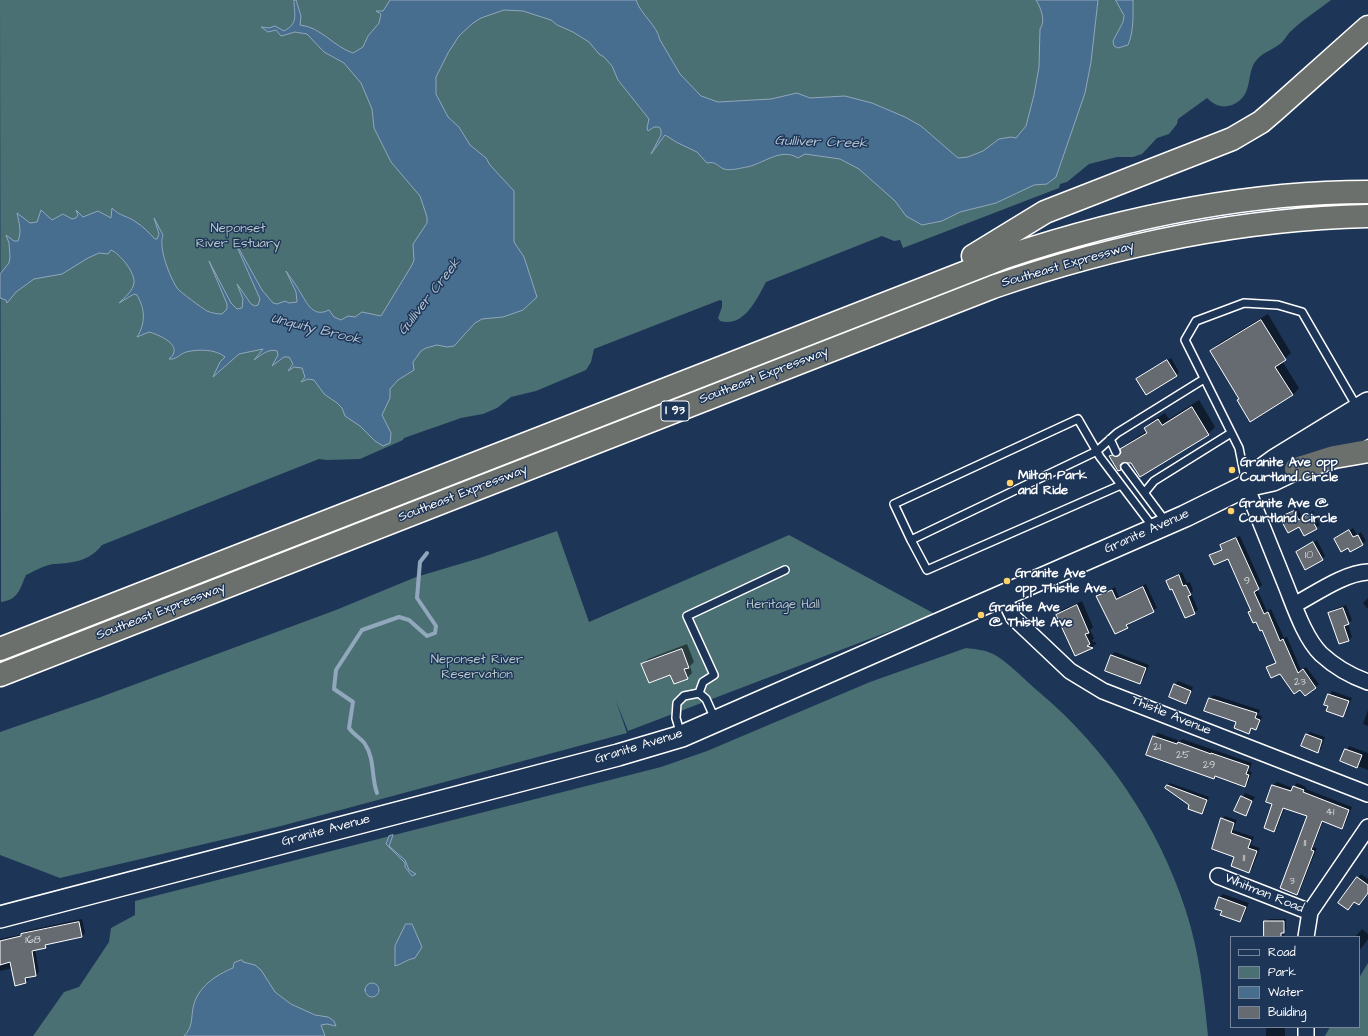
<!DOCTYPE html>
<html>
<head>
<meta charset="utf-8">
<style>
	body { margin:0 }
	#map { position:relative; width:1368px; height:1036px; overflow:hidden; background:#1d3557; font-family:"Architects Daughter",sans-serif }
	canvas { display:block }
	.legend { position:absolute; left:1230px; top:936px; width:130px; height:92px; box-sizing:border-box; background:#1d3557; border:1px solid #77869a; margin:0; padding:5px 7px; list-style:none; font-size:12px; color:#fff }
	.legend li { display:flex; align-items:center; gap:8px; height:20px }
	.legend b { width:20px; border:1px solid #77869a }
</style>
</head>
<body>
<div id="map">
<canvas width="1368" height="1036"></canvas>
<ul class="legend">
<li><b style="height:5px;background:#1d3557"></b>Road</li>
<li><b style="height:11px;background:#4a7073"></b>Park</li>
<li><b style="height:11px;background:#476d8f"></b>Water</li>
<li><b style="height:11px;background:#666b71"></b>Building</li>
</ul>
</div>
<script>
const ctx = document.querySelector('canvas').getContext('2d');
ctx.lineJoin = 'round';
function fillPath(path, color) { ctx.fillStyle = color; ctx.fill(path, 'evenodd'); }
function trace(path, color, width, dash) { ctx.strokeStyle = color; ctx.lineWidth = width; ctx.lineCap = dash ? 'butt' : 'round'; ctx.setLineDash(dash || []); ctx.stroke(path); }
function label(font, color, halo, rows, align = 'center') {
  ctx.font = font + ' "Architects Daughter",sans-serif'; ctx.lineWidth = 3; ctx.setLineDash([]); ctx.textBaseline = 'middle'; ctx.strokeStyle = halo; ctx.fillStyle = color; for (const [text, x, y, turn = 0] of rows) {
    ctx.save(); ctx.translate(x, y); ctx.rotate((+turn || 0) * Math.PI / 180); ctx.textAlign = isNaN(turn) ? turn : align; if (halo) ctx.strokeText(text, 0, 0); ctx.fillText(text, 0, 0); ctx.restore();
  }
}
const green = new Path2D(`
	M0,0H1331C1317,11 1302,20 1290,32C1286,36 1284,41 1280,44C1271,51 1262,52 1255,62C1247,74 1252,91 1239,101C1227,110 1216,107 1207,98L1178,119L1177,124L1169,134L1157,138L1142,154L1133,157H1117L1089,164L1067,182L1060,184L1059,188L903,248L900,240L894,241L882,236L766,282C757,299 744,328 720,321L718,318L722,307V301L720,300L594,349L591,362L586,370L536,391L511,397L497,408L483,414L461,418L404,438L403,440L360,459L327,460L319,459L102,545C90,561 73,563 55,564C46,564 35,571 26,575C20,589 18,600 1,602Z
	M557,531L589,622L789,535L935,614L628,731L616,701L627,733L281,826L60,878L0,855V732L98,698L336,610L416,577L480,558Z
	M966,648C974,649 986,650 993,654C1006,660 1027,682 1039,692C1107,749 1159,827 1186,911C1199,951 1204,994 1208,1036H33L64,992L79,987L109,942L111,928L135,915V901L661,767L707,751L870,682Z
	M1368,963V1036H1325L1330,1027H1359V978Z`);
const water = new Path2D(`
	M294,0H296L301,16L300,25C321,27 334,47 353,53L363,47L368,36L379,23L381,14L376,11H383L390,0H636C641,15 657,25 660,40L680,74L701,96L718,102L771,99L797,93L810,98L845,96L872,103L905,117L921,126L958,158L968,157L983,151L999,139L1011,137L1016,138L1026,126L1034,95L1039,67L1040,29C1046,21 1041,8 1036,0H1098L1091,62L1085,93L1056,177L1047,184L1034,185L996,203L960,212L942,221L922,225L906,216L895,201L859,169L840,159L805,154L798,158C781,147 763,164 747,167C740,168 731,171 724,169C717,166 716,161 707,163L697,152L678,143L665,135L651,154L661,135V130L659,127H654L648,131L647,128L649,119L618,80L612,66L604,57L599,54L589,42L573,32L557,25L551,20L523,11L504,10L481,18L473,23L459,36L448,53L436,77V94L448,117L459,127L470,145L486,158L490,165L514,191V242L524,257L537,297L523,310L503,317L482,319L475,323L454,346L447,347L437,345L426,348L421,351L413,362L414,370L398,380L390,389V398L382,415L391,433L390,443L383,446L375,441L360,426L345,416L342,408L337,403L324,394L314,380L308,379L301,382L305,377L302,368L294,367L288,371L293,364L289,357H284L272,366L278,355L277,351C269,348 261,355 254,360L263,349L239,354L213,377L220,362L225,357C216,349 198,349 186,352C180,354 176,360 169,359C185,346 160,335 149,332L137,337C146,323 145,309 137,295L134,294L119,303C124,298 133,291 134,283C135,272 120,254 111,250L108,254L99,253L88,258L62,274L34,279L16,292L7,303L6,300L0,298V274L9,263L10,257L9,243L6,235L14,241H18C22,231 19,223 17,213L30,223L37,222L41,210L52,220L63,214L72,219L76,218L78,215L76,210L83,217L98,211L111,218L112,208C119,216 128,216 136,222C144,227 149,233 155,239H157L159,234L154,218L163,235C158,248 170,277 177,288C180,292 202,308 207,311C211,313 218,314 222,314L227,309V304L209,261L231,303L237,309L242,308L243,299L237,284L251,304L255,306L258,305L260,299L234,240L262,290L273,303L277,304L285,301L289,303L297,302L296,292L286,271C290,277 294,282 297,287C306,300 311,319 329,310L334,317L341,320L348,316L355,317L362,312L381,316L412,265L414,260L413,244L427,223V217L420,196L391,162L374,128L372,109L361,83L344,63L324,52L307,34L295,32L281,36L276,30L268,32L261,27L269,28L275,26L284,31C299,23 294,15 294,0Z
	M1116,0H1133C1133,15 1134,31 1128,45L1118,48L1114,46L1113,41L1123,22L1124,16Z
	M393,835L389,846L405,860L409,870L416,874L412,876L405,867V863L386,844L389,836Z
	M406,924H412L422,947L415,958C407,959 403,964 395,966V946Z
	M242,960L243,962L255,965L261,970L275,992L291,1004L315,1015L328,1017L334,1021L336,1026L327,1024L321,1025L325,1036H184C193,1027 191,1019 193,1008C197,987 216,975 233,968L234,963Z
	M365 990a7 7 0 1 1 14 0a7 7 0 1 1-14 0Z`);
const shadow = new Path2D(`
	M1268,314L1291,353L1282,361L1299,388L1293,395L1240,399L1212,351L1218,344Z
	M1171,358L1179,372L1176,375L1141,376Z
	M1199,400L1215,427L1208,434L1140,476L1132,462H1127L1120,469L1110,457L1117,450L1122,449L1128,443L1147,431L1145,428L1152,421L1165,413L1169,419Z
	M1297,508L1302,517L1313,511L1320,525L1304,535L1299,525L1286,519L1284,517Z
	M1353,528L1357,535L1361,532L1366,541L1350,551L1348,547L1336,539Z
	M1240,536L1262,585L1257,589L1267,611L1271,609L1284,638L1287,637L1301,670L1306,667L1319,684L1305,695L1300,688L1280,672L1268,667L1277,661L1262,629L1249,613L1252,610L1228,557L1211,556L1223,548L1221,546L1225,542Z
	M1317,540L1325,556L1322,559L1297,552Z
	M1182,572L1187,583L1190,582L1193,591L1191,593L1198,610L1186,617L1173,588L1167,581Z
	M1146,584L1157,608L1129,622L1130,624L1127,627L1097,597L1115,587L1119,597Z
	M1368,598V609L1363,603Z
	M1082,601L1093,627L1090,630L1094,638L1092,641L1097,643L1092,647L1075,655L1057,615L1062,610Z
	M1346,605L1352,620L1348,624L1352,637L1349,640L1339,643L1329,614L1332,610Z
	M687,644L694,662L690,666L692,673L687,678L643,664L648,659Z
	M1115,652L1149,665L1143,680L1140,683L1106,671L1112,655Z
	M1178,681L1193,687L1189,699L1186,702L1175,685Z
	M1332,691L1352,698L1346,712L1343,716L1325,704Z
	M1214,695L1260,710L1258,715L1262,716L1259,726L1256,729L1252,728L1249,733L1237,722L1206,710L1210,698Z
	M1368,710V726L1363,724Z
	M1310,732L1325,737L1321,749L1318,752L1306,735Z
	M1158,733L1180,741L1182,739L1252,763L1249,771L1252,772L1248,783L1244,786L1216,775L1213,778L1148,754L1154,736Z
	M1349,746L1368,753V770L1342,760Z
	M1277,782L1293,788L1297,783L1306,787V789L1352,807L1345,824L1342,827L1324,820L1313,847L1317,848L1300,890L1297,894L1308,816L1285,807L1277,828L1274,831V803L1268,801L1273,785Z
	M1170,783L1209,797L1204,811L1201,813L1191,805L1167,785Z
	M1245,793L1255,797L1245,814L1236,810Z
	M1225,816L1237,820L1233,830L1254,837L1251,845L1260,848L1252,869L1249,872L1235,857L1222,819Z
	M1361,874L1368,879V893L1354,901L1339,902Z
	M1223,894L1249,903L1243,918L1240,921L1216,908L1220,897Z
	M82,919L85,933L82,936L48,943L45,947L35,949L39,972L36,975L28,977L29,979L26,982L16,984L13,968L0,971V939L23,934L25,931Z
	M1269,919H1286V929L1284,931V937H1265V922Z
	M1362,929L1368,934V939L1359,951V937H1355Z
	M1266,1027H1285V1036H1266Z`);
const stream = new Path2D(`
	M377,793C371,777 375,759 365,744C362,739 354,735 349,728L353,702L334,689L336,670L362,630L399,617L409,620L427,636L435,633L436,626L417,598L420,562L427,553`);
const building = new Path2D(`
	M1261,320L1286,360L1275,367L1293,395L1250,422L1237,400L1239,399L1210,351Z
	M1167,360L1177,376L1146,395L1136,379Z
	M1192,407L1209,435L1140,477L1131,463H1122L1120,465L1121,470L1118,471L1109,456L1112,455L1118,456L1121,453L1120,449L1147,433L1144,428L1158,419L1162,425Z
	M1294,511L1299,520L1309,514L1317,529L1304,536L1299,527L1288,533L1282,522L1285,520L1283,516Z
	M1349,530L1353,537L1358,535L1363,545L1350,552L1348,548L1341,552L1334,539Z
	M1236,538L1259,589L1254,592L1264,614L1268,612L1280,641L1283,639L1298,673L1303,669L1316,688L1305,696L1300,690L1294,694L1280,674L1271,678L1266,667L1276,663L1262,630L1260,631L1256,622L1253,623L1248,612L1251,611L1228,559L1214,565L1209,555L1222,550L1220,545Z
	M1313,542L1323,560L1305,570L1296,552Z
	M1179,575L1183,586L1186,585L1191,595L1188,596L1195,614L1185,618L1172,589L1170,590L1166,581Z
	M1143,587L1154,612L1126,625L1128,628L1115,634L1096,596L1112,590L1116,599Z
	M1077,605L1089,633L1085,634L1090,644L1087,646L1093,648L1075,656L1056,615Z
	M1343,608L1349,624L1344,626L1349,641L1339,644L1328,613Z
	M682,649L689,668L684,669L688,679L674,684L670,675L649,683L641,664Z
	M1111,655L1146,668L1140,684L1105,671Z
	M1174,684L1191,691L1186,704L1169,697Z
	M1328,694L1349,701L1343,717L1326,711L1328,706L1324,705Z
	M1209,698L1257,713L1255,718L1260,720L1256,730L1251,728L1249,734L1234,728L1236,722L1204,711Z
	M1306,734L1322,740L1318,753L1301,746Z
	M1153,736L1177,744L1178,742L1211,754V753L1249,766L1246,774L1249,775L1245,787L1215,776L1214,779L1146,755Z
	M1345,749L1362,755L1357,768L1340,761Z
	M1167,785L1207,800L1202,814L1188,809L1189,805L1165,788Z
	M1272,785L1291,791L1293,786L1304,790L1303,792L1349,810L1342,829L1322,821L1311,850L1314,851L1297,895L1280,888L1307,816L1283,808L1274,832L1264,828L1272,804L1266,802Z
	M1241,796L1252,801L1246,816L1234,811Z
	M1221,818L1234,823L1231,833L1251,840L1248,848L1257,851L1249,873L1231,866L1234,857L1212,849Z
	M1357,877L1368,885V893L1359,905L1354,902L1348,910L1338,903Z
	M1219,897L1246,907L1240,922L1220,915L1222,911L1215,909Z
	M1264,921H1284V933H1281V937H1264Z
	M79,922L82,937L45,945L46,948L32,951L36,976L25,978L26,983L15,986L10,962L0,965V941L21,936V934Z`);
const service = new Path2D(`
	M1110,439L1116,452
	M1125,467L1166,522
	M1245,478L1239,448L1185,340L1196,321L1244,303L1278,305L1302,312L1357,407
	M1145,492L1154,481L1231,433
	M1153,527L1100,457L1078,419L894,504L911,540L1097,451L1117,433L1204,379
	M911,540L927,570L1121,485
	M699,693L703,682L714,675L687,616L785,570
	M681,735L676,718L677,703L684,696L699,693L706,699L715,719`);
const minor = new Path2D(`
	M1246,486C1259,518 1272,550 1285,583C1294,605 1304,637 1321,654C1334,666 1351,676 1368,682
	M1003,596L1014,618L1070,671L1103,691L1368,794
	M1294,605C1315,594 1344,573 1368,572
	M1218,876L1310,912
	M1306,937L1310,912L1368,827
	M1306,1036V1027`);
const secondary = new Path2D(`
	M1246,486L1253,476L1275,460L1368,403
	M0,917L618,755L682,736L1185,516L1246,486L1273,480L1296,469L1368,426`);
const motorway = new Path2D(`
	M973,256L1045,212L1232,139L1261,122L1275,110L1368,27
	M1296,469L1334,457L1368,451
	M0,649L1005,257C1122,218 1244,192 1368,192
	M0,675L993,287C1115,245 1239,219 1368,216`);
const markers = [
	[1232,470,4,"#ffd166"],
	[1010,483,4,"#ffd166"],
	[1231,511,4,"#ffd166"],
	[1007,581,4,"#ffd166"],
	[981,615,4,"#ffd166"]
];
const numberNames = [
	["10",1309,556],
	["9",1247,582],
	["23",1300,683],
	["21",1157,748],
	["25",1183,756],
	["29",1209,766],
	["41",1330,813],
	["11",1305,844],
	["11",1244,859],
	["3",1292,882],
	["168",33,941]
];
const shields = [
	[675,411,28]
];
const shieldNames = [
	["I 93",675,411]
];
const parkNames = [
	["Neponset",238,229],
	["River Estuary",238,244],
	["Heritage Hall",783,605],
	["Neponset River",477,660],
	["Reservation",477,675]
];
const streetNames = [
	["Southeast Expressway",1068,265,-16],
	["Southeast Expressway",764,376,-21],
	["Southeast Expressway",463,494,-21],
	["Granite Avenue",1147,532,-24],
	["Southeast Expressway",161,612,-21],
	["Thistle Avenue",1171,716,22],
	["Granite Avenue",639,747,-17],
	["Granite Avenue",326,831,-15],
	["Whitman Road",1264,894,22]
];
const poiNames = [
	["Granite Ave opp",1240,463],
	["Courtland Circle",1240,478],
	["Milton Park",1018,476],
	["and Ride",1018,491],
	["Granite Ave @",1239,504],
	["Courtland Circle",1239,519],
	["Granite Ave",1015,574],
	["opp Thistle Ave",1015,589],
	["Granite Ave",989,608],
	["@ Thistle Ave",989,623]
];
const waterNames = [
	["Gulliver Creek",821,143,2],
	["Gulliver Creek",430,297,-52],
	["Unquity Brook",316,330,14]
];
fillPath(green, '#4a7073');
fillPath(water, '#476d8f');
trace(water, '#91a7bc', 1);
fillPath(shadow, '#0007');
trace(stream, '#91a7bc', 4);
fillPath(building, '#666b71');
trace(building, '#fff', 1);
trace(service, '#fff', 10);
trace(minor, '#fff', 18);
trace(secondary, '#fff', 24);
trace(motorway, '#fff', 25);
trace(service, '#1d3557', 7);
trace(minor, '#1d3557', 15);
trace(secondary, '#1d3557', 21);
trace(motorway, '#6c706d', 22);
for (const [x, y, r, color] of markers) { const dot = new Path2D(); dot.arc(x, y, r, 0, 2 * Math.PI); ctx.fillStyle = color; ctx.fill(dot); trace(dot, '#1d3557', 1.5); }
label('11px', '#d9dadc', null, numberNames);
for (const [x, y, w] of shields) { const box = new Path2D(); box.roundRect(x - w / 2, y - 10, w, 20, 3); ctx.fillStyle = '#1d3557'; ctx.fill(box); trace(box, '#fff', 1); }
label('bold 12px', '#fff', null, shieldNames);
label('13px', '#b7c6c7', '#1d3557', parkNames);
label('13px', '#fff', '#1d3557', streetNames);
label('bold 13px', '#fff', '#1d3557', poiNames, 'left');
label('italic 14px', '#b5c5d2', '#1d3557', waterNames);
</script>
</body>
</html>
